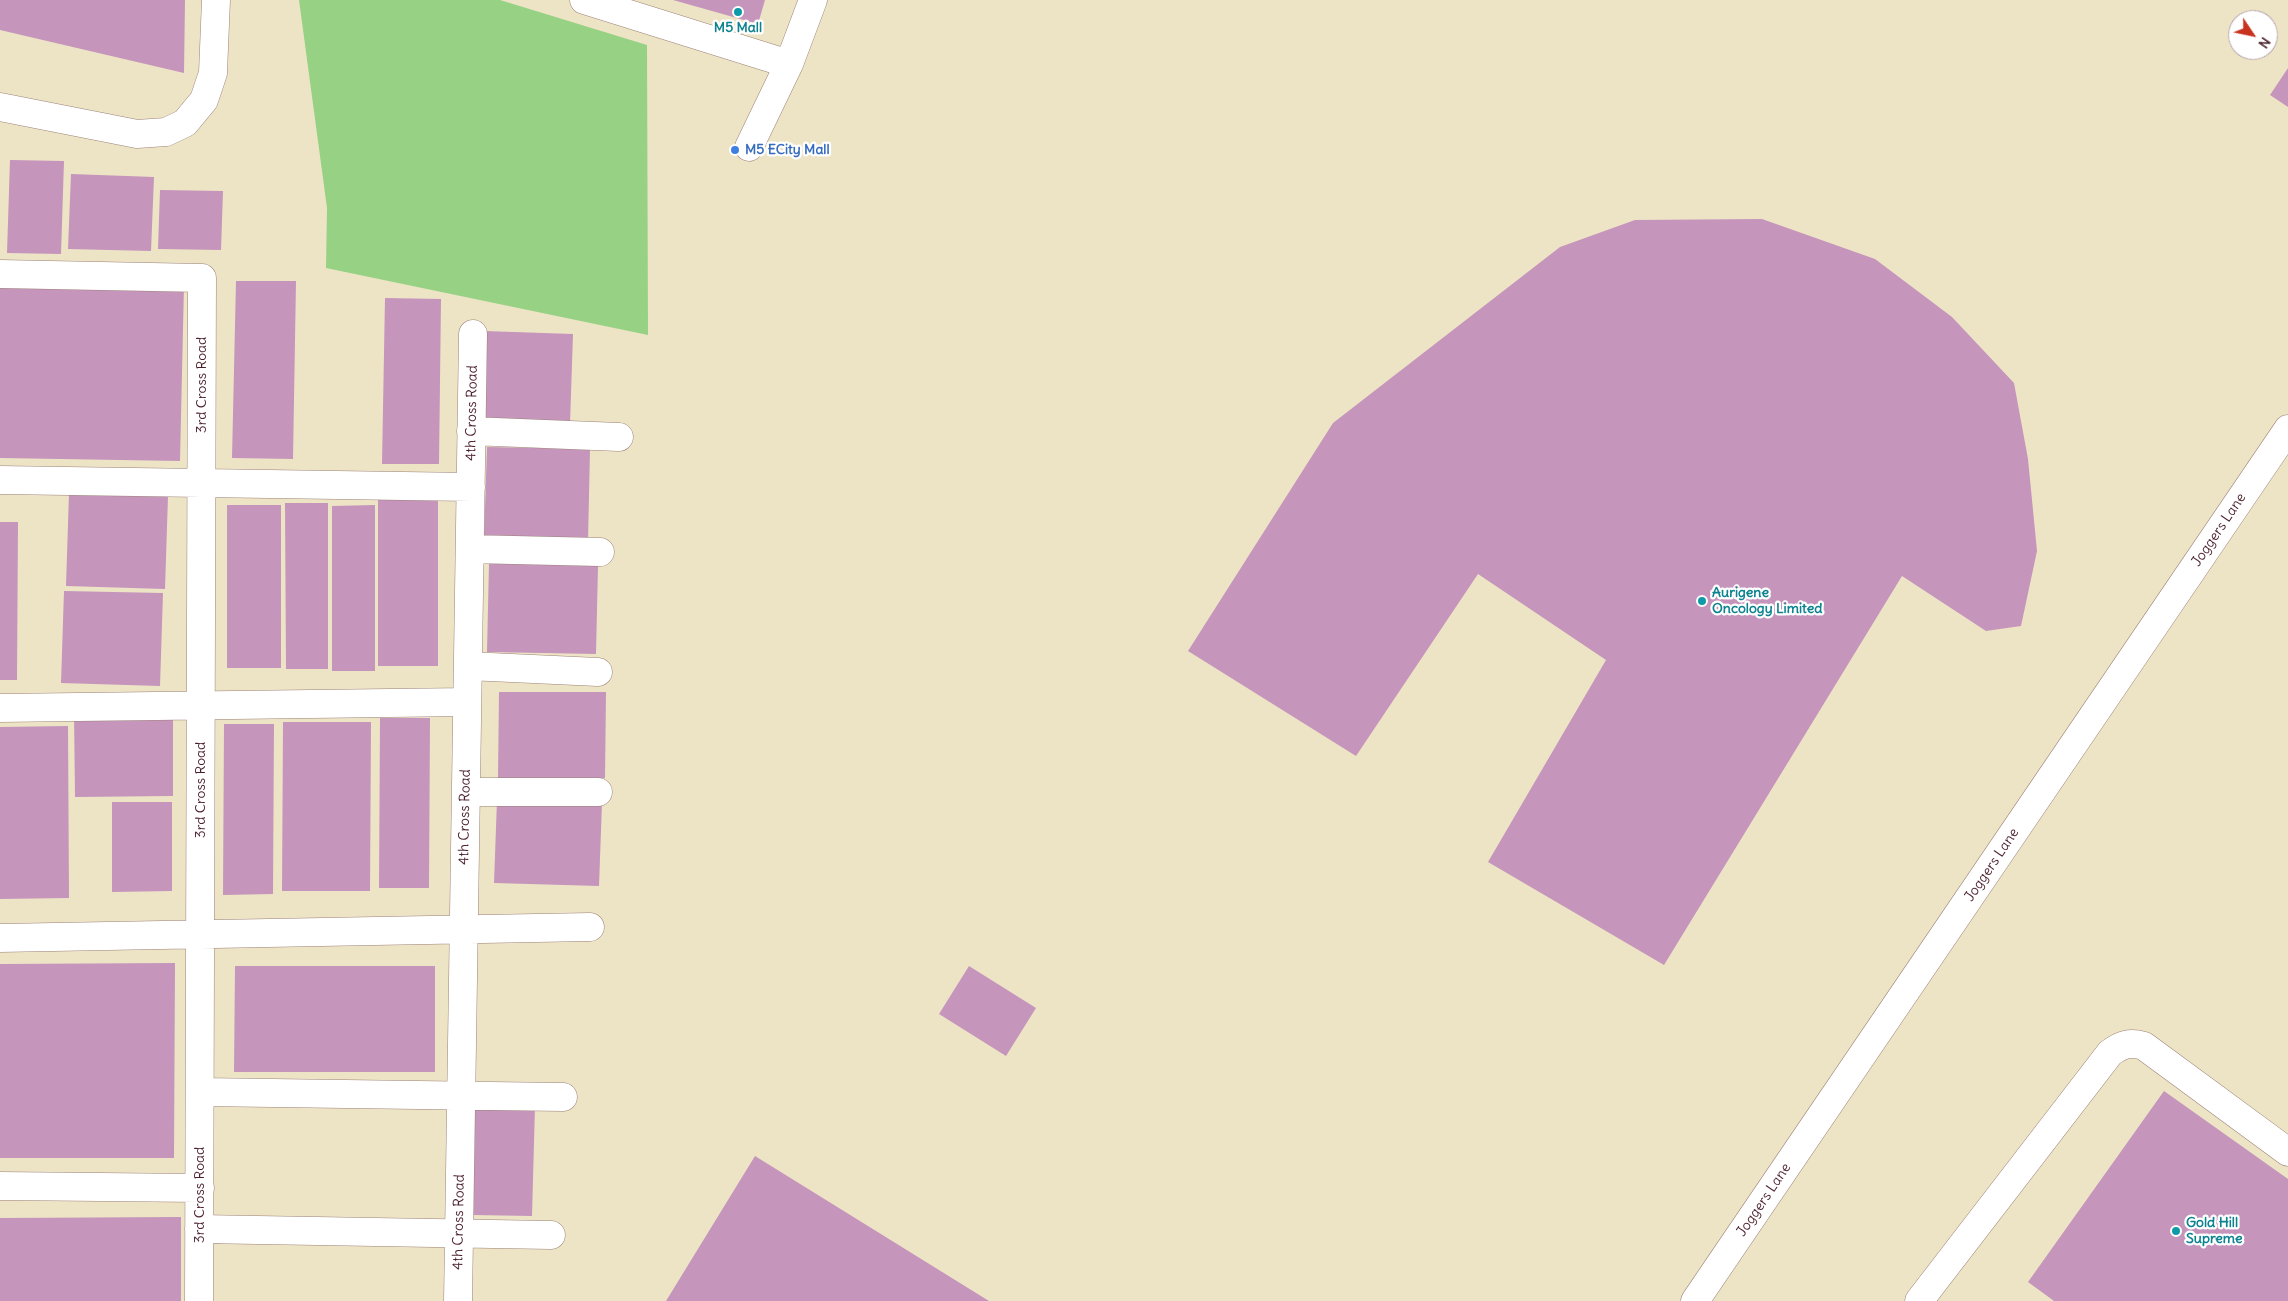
<!DOCTYPE html>
<html>
<head>
<meta charset="utf-8">
<style>
	body { margin:0 }
	#map { position:relative; width:2288px; height:1301px; overflow:hidden; background:#ede4c6; font-family:Delius,sans-serif }
	canvas { display:block }
	.north { position:absolute; left:2228px; top:10px; width:50px; height:50px; box-sizing:border-box; background:#fff; border:1px solid #b7a5aa; border-radius:50%; rotate:124deg; font-size:14px; font-weight:700; line-height:20px; text-align:center; color:#4a1f2b }
	.north::after { content:''; display:block; margin:auto; width:18px; height:22px; background:#c8321e; clip-path:polygon(50% 0,100% 100%,50% 72%,0 100%) }
</style>
</head>
<body>
<div id="map">
<canvas width="2288" height="1301"></canvas>
<div class="north">N</div>
</div>
<script>
const ctx = document.querySelector('canvas').getContext('2d');
ctx.lineJoin = 'round';
function fillPath(path, color) { ctx.fillStyle = color; ctx.fill(path, 'evenodd'); }
function trace(path, color, width, dash) { ctx.strokeStyle = color; ctx.lineWidth = width; ctx.lineCap = dash ? 'butt' : 'round'; ctx.setLineDash(dash || []); ctx.stroke(path); }
function label(font, color, halo, rows, align = 'center') {
  ctx.font = font + ' Delius,sans-serif'; ctx.lineWidth = 4.5; ctx.setLineDash([]); ctx.textBaseline = 'middle'; ctx.strokeStyle = halo; ctx.fillStyle = color; for (const [text, x, y, turn = 0] of rows) {
    ctx.save(); ctx.translate(x, y); ctx.rotate((+turn || 0) * Math.PI / 180); ctx.textAlign = isNaN(turn) ? turn : align; if (halo) ctx.strokeText(text, 0, 0); ctx.fillText(text, 0, 0); ctx.restore();
  }
}
const green = new Path2D(`
	M299,0H500L647,45L648,335L326,268L327,208Z`);
const building = new Path2D(`
	M0,0H185L184,73L0,30Z
	M673,0H765L758,24Z
	M2288,68V107L2270,95Z
	M10,160L64,161L61,254L7,253Z
	M71,174L154,177L151,251L68,249Z
	M160,190L223,191L221,250L158,249Z
	M1762,219L1875,259L1952,317L2014,383L2028,459L2037,551L2021,626L1986,631L1902,576L1664,965L1488,862L1606,660L1478,574L1356,756L1188,651L1333,423L1560,247L1635,220Z
	M236,281H296L293,459L232,458Z
	M0,282L184,285L180,461L0,458Z
	M385,298L441,299L439,464H382Z
	M484,331L573,334L570,424L482,421Z
	M487,447L590,449L588,542L484,540Z
	M69,493L168,496L165,589L66,586Z
	M378,500H438V666H378Z
	M285,503H328V669H286Z
	M227,505H281V668H227Z
	M375,505V671H332V506Z
	M0,522H18L17,680H0Z
	M489,563L598,566L596,654L487,652Z
	M64,591L163,593L160,686L61,683Z
	M499,692H606L605,778H498Z
	M173,711V796L75,797L74,712Z
	M380,718H430L429,888H379Z
	M283,722H371L370,891H282Z
	M224,724H274L273,894L223,895Z
	M68,726L69,898L0,899V727Z
	M497,800L602,803L599,886L494,883Z
	M112,802H172V891L112,892Z
	M175,963L174,1158H0V964Z
	M235,966H435V1072H234Z
	M969,966L1036,1008L1006,1056L939,1014Z
	M2164,1091L2288,1179V1301H2054L2028,1282Z
	M474,1106H535L532,1216L472,1215Z
	M755,1156L989,1301H666Z
	M181,1217V1301H0V1218Z`);
const minor = new Path2D(`
	M584,0L789,64L813,0
	M0,107L137,134L166,132L185,123L204,100L213,73L216,0
	M749,147L789,64
	M0,274L202,278L199,1301
	M471,431L619,437
	M0,480L471,487
	M470,549L600,552
	M468,666L598,672
	M0,708L467,702
	M466,792H598
	M0,938L590,927
	M200,1092L563,1097
	M0,1186L200,1188
	M199,1229L551,1235
	M458,1301L473,334
	M1695,1301L2288,429
	M1919,1301L2110,1053C2122,1044 2130,1042 2144,1046L2288,1152`);
const markers = [
	[738,12,5,"#0f9aa8"],
	[735,150,5,"#3f7fe0"],
	[1702,601,5,"#0f9aa8"],
	[2176,1231,5,"#0f9aa8"]
];
const cultureNames = [
	["M5 Mall",738,28,"center"],
	["Aurigene",1712,593],
	["Oncology Limited",1712,609],
	["Gold Hill",2186,1223],
	["Supreme",2186,1239]
];
const shopNames = [
	["M5 ECity Mall",745,150]
];
const streetNames = [
	["3rd Cross Road",202,385,-90],
	["4th Cross Road",472,413,-89],
	["Joggers Lane",2219,530,-56],
	["3rd Cross Road",201,790,-90],
	["4th Cross Road",465,817,-89],
	["Joggers Lane",1992,865,-56],
	["3rd Cross Road",200,1195,-90],
	["Joggers Lane",1764,1200,-56],
	["4th Cross Road",459,1222,-89]
];
fillPath(green, '#97d184');
fillPath(building, '#c595bc');
trace(minor, '#9c8278', 29);
trace(minor, '#fff', 28);
for (const [x, y, r, color] of markers) { const dot = new Path2D(); dot.arc(x, y, r, 0, 2 * Math.PI); ctx.fillStyle = color; ctx.fill(dot); trace(dot, '#fff', 2); }
label('bold 14px', '#0d838f', '#fff', cultureNames, 'left');
label('bold 14px', '#366cbe', '#fff', shopNames, 'left');
label('14px', '#4a1f2b', '#fff', streetNames);
</script>
</body>
</html>
